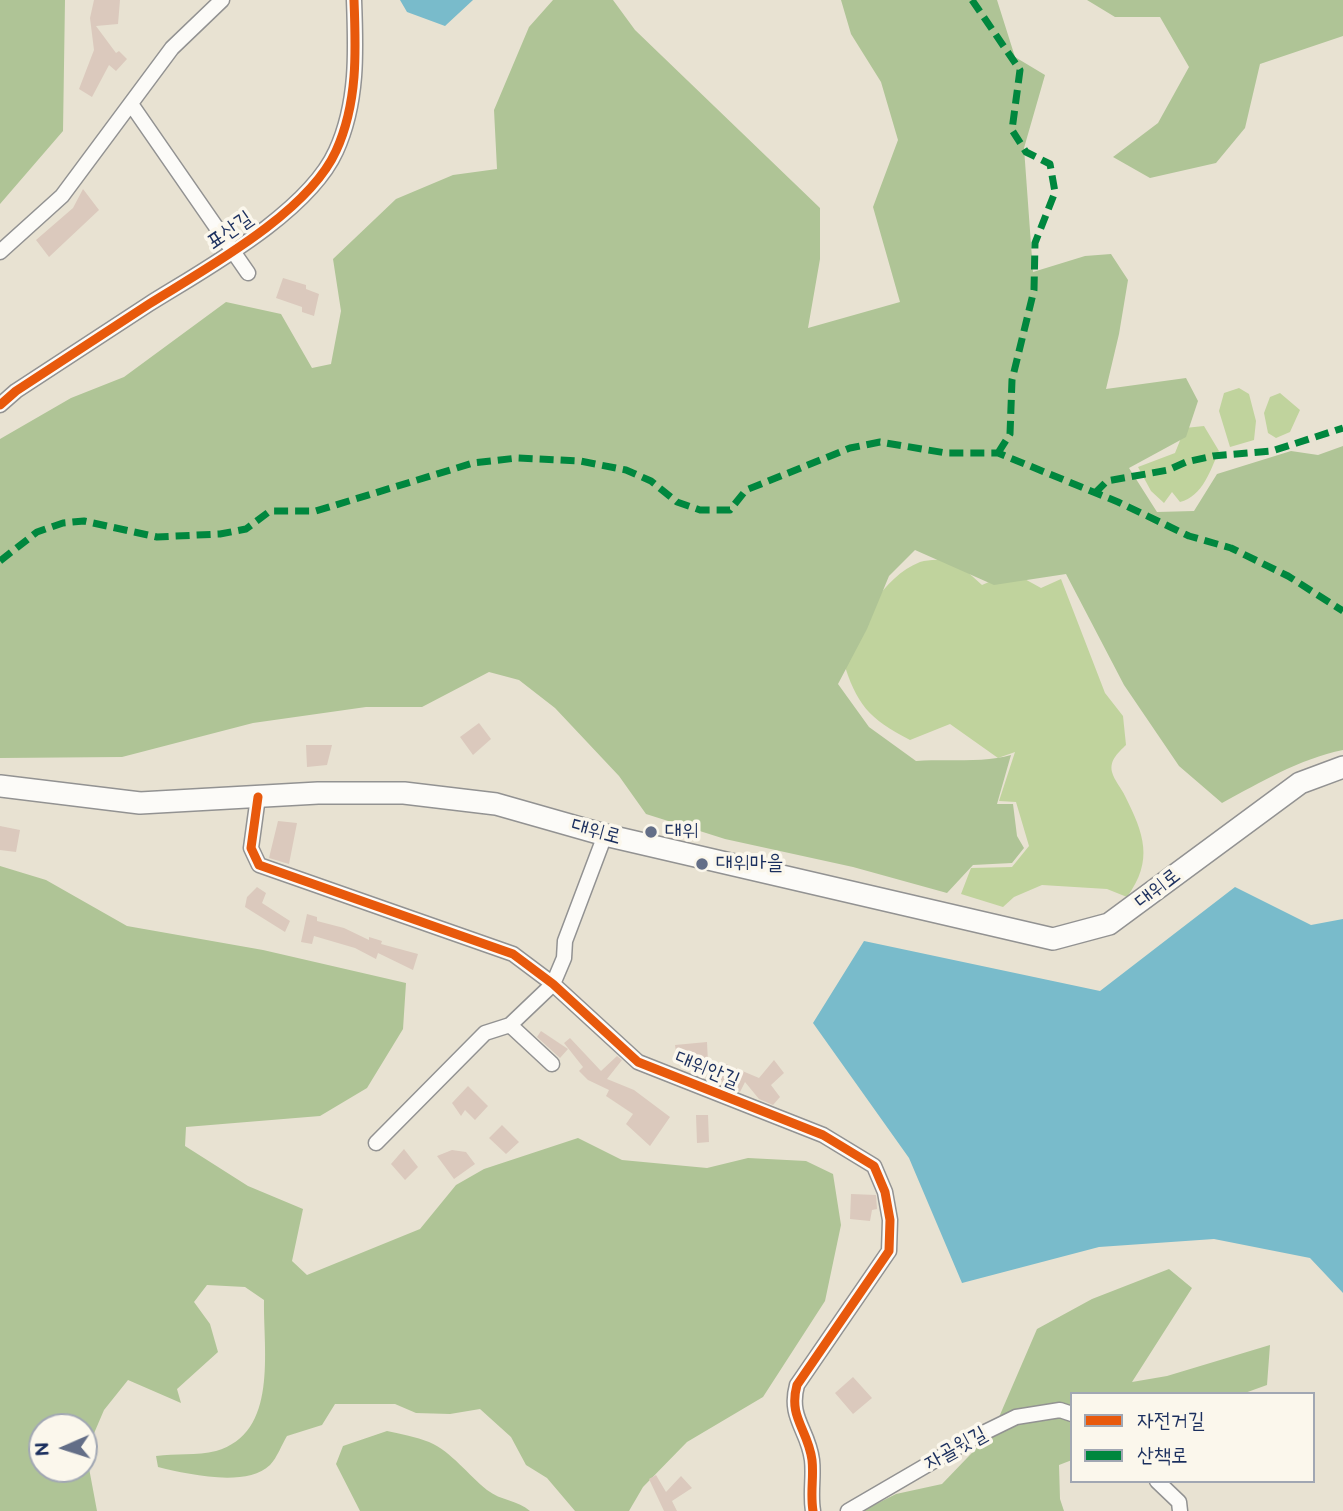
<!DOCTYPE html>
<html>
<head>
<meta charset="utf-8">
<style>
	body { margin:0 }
	#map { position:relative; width:1343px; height:1511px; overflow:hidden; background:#e8e2d2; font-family:"Balsamiq Sans","Poor Story",sans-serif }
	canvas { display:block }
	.legend { position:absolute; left:1070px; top:1392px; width:245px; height:91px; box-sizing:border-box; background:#fbf7ec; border:2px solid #a1a7b3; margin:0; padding:9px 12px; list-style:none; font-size:21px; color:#1b2f5e }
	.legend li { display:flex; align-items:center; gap:14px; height:35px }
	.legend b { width:35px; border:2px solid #a1a7b3 }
	.north { position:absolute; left:28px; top:1413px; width:70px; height:70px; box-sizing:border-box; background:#fbf7ec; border:2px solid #a1a7b3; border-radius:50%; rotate:267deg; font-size:19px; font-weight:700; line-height:28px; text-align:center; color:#1b2f5e }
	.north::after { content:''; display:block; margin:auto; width:24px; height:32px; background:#636e87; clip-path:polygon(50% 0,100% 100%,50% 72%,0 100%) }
</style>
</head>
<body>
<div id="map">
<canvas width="1343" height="1511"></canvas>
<ul class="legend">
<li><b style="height:9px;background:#e8590c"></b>자전거길</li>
<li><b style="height:9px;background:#00873e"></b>산책로</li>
</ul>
<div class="north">N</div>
</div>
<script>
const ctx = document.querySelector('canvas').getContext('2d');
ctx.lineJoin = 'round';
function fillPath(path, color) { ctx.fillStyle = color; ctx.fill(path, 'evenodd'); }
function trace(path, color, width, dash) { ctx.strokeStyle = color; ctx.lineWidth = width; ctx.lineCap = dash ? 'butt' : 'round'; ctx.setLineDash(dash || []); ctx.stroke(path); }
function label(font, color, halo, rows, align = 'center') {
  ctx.font = font + ' "Balsamiq Sans","Poor Story",sans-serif'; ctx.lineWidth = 7; ctx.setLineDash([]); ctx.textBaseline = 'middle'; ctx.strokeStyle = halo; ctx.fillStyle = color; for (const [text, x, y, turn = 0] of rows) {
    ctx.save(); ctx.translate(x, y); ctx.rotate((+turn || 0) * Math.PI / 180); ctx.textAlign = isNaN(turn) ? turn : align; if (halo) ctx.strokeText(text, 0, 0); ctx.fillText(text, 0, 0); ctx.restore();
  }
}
const green = new Path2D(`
	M1239,388L1249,394L1256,421L1254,440L1230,447L1219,411L1224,393Z
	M1280,393L1300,410L1290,432L1276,438L1268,433L1264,413L1270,397Z
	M1204,426L1219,451C1210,471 1203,496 1180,502L1172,492L1164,503L1151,491L1138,467L1175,453L1185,428Z
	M953,559L982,585L1012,572L1041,588L1061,579L1105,693L1123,716L1126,745C1119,752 1109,760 1112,772C1114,780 1122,789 1125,796C1144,834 1154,860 1127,897L1107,889L1042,885L1014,897L1003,907L961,894L971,868L1012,867L1029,846L1016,802L999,801L1015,752L998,758L950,724L910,740C869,719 856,704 843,660C859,625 882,577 920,562C930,559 943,560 953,559Z`);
const forest = new Path2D(`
	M0,0H65L63,131L0,204Z
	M553,0H613L635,30L820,208V259L808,328L900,302L873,207L898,140L881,82L851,34L841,0H997L1015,57L1045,75L1024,148L1033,272L1085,256L1111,254L1128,280L1119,334L1106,389L1186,378L1198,401L1186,437L1129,468L1157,512L1194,511L1217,474L1291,451L1318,455L1343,446V750C1299,759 1261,782 1222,803L1179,766L1124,685L1066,574L994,585L915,550L889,576L867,629L838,684L869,727L916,761C945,759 985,763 1011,755L997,804H1013L1017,836L1024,848L1012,863L973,865L947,893L853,867L725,839L646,814L619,776L555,708L519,680L489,672L422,707H366L253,723L122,757L0,758V439L71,398L124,377L226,302L281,314L312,368L331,364L341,311L333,259L396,199L453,175L497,169L494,110L529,27Z
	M1087,0H1343V36L1260,64L1245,128L1216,163L1150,178L1113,157L1158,123L1189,67L1160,17H1115Z
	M0,866L46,880L127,926L263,950L406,983L403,1029L367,1088L320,1116L186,1127L185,1146L248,1186L303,1209L292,1261L307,1275L420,1229L456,1185L484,1169L578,1138L622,1160L707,1168L748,1158L806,1161L833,1174L841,1225L825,1301L763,1397L687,1442L643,1487L629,1511H575L547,1478L526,1465L511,1437L480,1409L450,1414L416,1413L395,1404H335L322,1425L287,1436C282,1444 277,1458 270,1465C246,1488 187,1474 158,1467L156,1456C175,1453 197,1456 216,1451C279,1433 263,1351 264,1300L245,1287L207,1285L194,1302L210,1324L218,1352L177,1389L181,1403L128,1380L104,1410L86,1452L97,1511H0ZM42,1427H84V1469H42Z
	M1169,1269L1192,1288L1132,1382L1167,1376L1270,1345L1267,1385L1242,1394H1072V1460L1059,1465L1060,1499L1064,1511H862L896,1494L942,1484L993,1431L1037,1329L1092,1299Z
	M387,1431C401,1434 416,1437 429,1442C452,1452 468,1475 487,1490C501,1501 518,1500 530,1511H360L336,1464L343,1446Z`);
const water = new Path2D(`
	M400,0H473L445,26L407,12Z
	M1235,887L1311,925L1343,919V1293L1310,1258L1214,1239L1099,1247L962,1283L909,1158L813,1023L864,941L1100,991Z`);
const building = new Path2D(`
	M94,0H120L118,24L96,26L116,53L119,51L127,59L116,71L109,65L92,97L79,89L94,50L90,18Z
	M83,189L99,210L49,257L36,240L73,208Z
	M283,278L306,285V289L319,294L314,316L302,312V307L276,298Z
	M479,723L491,739L473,755L460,737Z
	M306,745H332L327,765L307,767Z
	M278,821L297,823L289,864L269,858Z
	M0,826L20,830L16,852L0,850Z
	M257,887L266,893L262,903L290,921L285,932L245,907L247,897Z
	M307,914L317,917V921L344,928L369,940V937L382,941L381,944L418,954L413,970L378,953L376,959L355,948L314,936L312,944L301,942Z
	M541,1031L568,1049L560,1058L537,1037Z
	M570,1038L601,1071L617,1056L622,1060L607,1079L634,1090L670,1117L650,1146L626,1124L633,1114L606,1096L609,1090L588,1080L579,1071L583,1067L564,1043Z
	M707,1042L708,1063L678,1065L675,1045Z
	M774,1060L784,1073L771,1085L780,1097L773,1105L759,1099L745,1082L740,1092L718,1080L721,1062L759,1078Z
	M468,1086L488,1106L475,1120L465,1110L461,1116L452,1103Z
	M696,1115H708L709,1142L697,1143Z
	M502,1125L519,1142L506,1154L489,1138Z
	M404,1149L418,1167L405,1180L391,1164Z
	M452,1150L466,1152L475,1164L454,1179L437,1156Z
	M851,1194L876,1195L877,1209L872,1210L870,1221L850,1219Z
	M853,1377L872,1398L853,1414L835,1393Z
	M656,1475L666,1492L681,1476L692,1488L672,1501L677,1511H664L649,1479Z`);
const street = new Path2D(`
	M131,104L248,273
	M0,252L62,196L172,48L222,0
	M0,405L16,391C60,362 104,333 149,304C205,269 308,213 336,151C358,103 356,51 354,0
	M258,797L251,848L259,865L513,954L553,984L638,1062L823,1135L874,1166L885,1192L890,1220L889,1251L797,1385C788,1418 808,1429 812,1460C814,1477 810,1493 813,1511
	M510,1025L552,1064
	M376,1143L485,1033L510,1025L553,984L564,958L565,941L605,835
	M1157,1481L1179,1502L1180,1511
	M848,1511L975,1437L1016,1417L1060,1410L1072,1414`);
const secondary = new Path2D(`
	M0,786L140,803L318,793H404L496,804L605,835L1053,939L1109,924L1300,783L1343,767`);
const quiet = new Path2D(`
	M972,0L1020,70L1012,130L1026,152L1050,164L1055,192L1035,243L1034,290L1012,380L1010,434L998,453
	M1095,493L1107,481L1168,470L1186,462L1213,456L1272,451L1343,428
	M0,561L37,532L63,523L84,521L157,537L220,534L246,529L270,511H316L473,463L517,458L580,461L626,470L651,481L677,502L700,510H730L746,490L850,448L880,442L946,453H998L1118,502L1189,536L1231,548L1288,576L1343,611`);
const cycleway = new Path2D(`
	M0,405L16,391C60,362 104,333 149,304C205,269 308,213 336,151C358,103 356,51 354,0
	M258,797L251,848L259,865L513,954L553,984L638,1062L823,1135L874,1166L885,1192L890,1220L889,1251L797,1385C788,1418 808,1429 812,1460C814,1477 810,1493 813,1511`);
const markers = [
	[651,832,7,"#636e87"],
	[702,864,7,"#636e87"]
];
const streetNames = [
	["표산길",230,231,-35],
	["대위로",596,832,15],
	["대위로",1158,889,-38],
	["대위안길",707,1070,22],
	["자골윗길",956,1449,-29]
];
const poiNames = [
	["대위",665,832],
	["대위마을",716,864]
];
fillPath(green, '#c0d39d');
fillPath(forest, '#afc496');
fillPath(water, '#79bbcb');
fillPath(building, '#dbc9bd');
trace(street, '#929292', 17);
trace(secondary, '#929292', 24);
trace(street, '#fcfbf8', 14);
trace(secondary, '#fcfbf8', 21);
trace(quiet, '#00873e', 7, [14, 7]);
trace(cycleway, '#e8590c', 9);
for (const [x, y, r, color] of markers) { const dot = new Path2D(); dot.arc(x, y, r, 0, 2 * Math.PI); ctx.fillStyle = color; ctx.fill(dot); trace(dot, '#fbf7ec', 2.5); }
label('21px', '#1b2f5e', '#fbf7ec', streetNames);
label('21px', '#1b2f5e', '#fbf7ec', poiNames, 'left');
</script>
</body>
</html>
